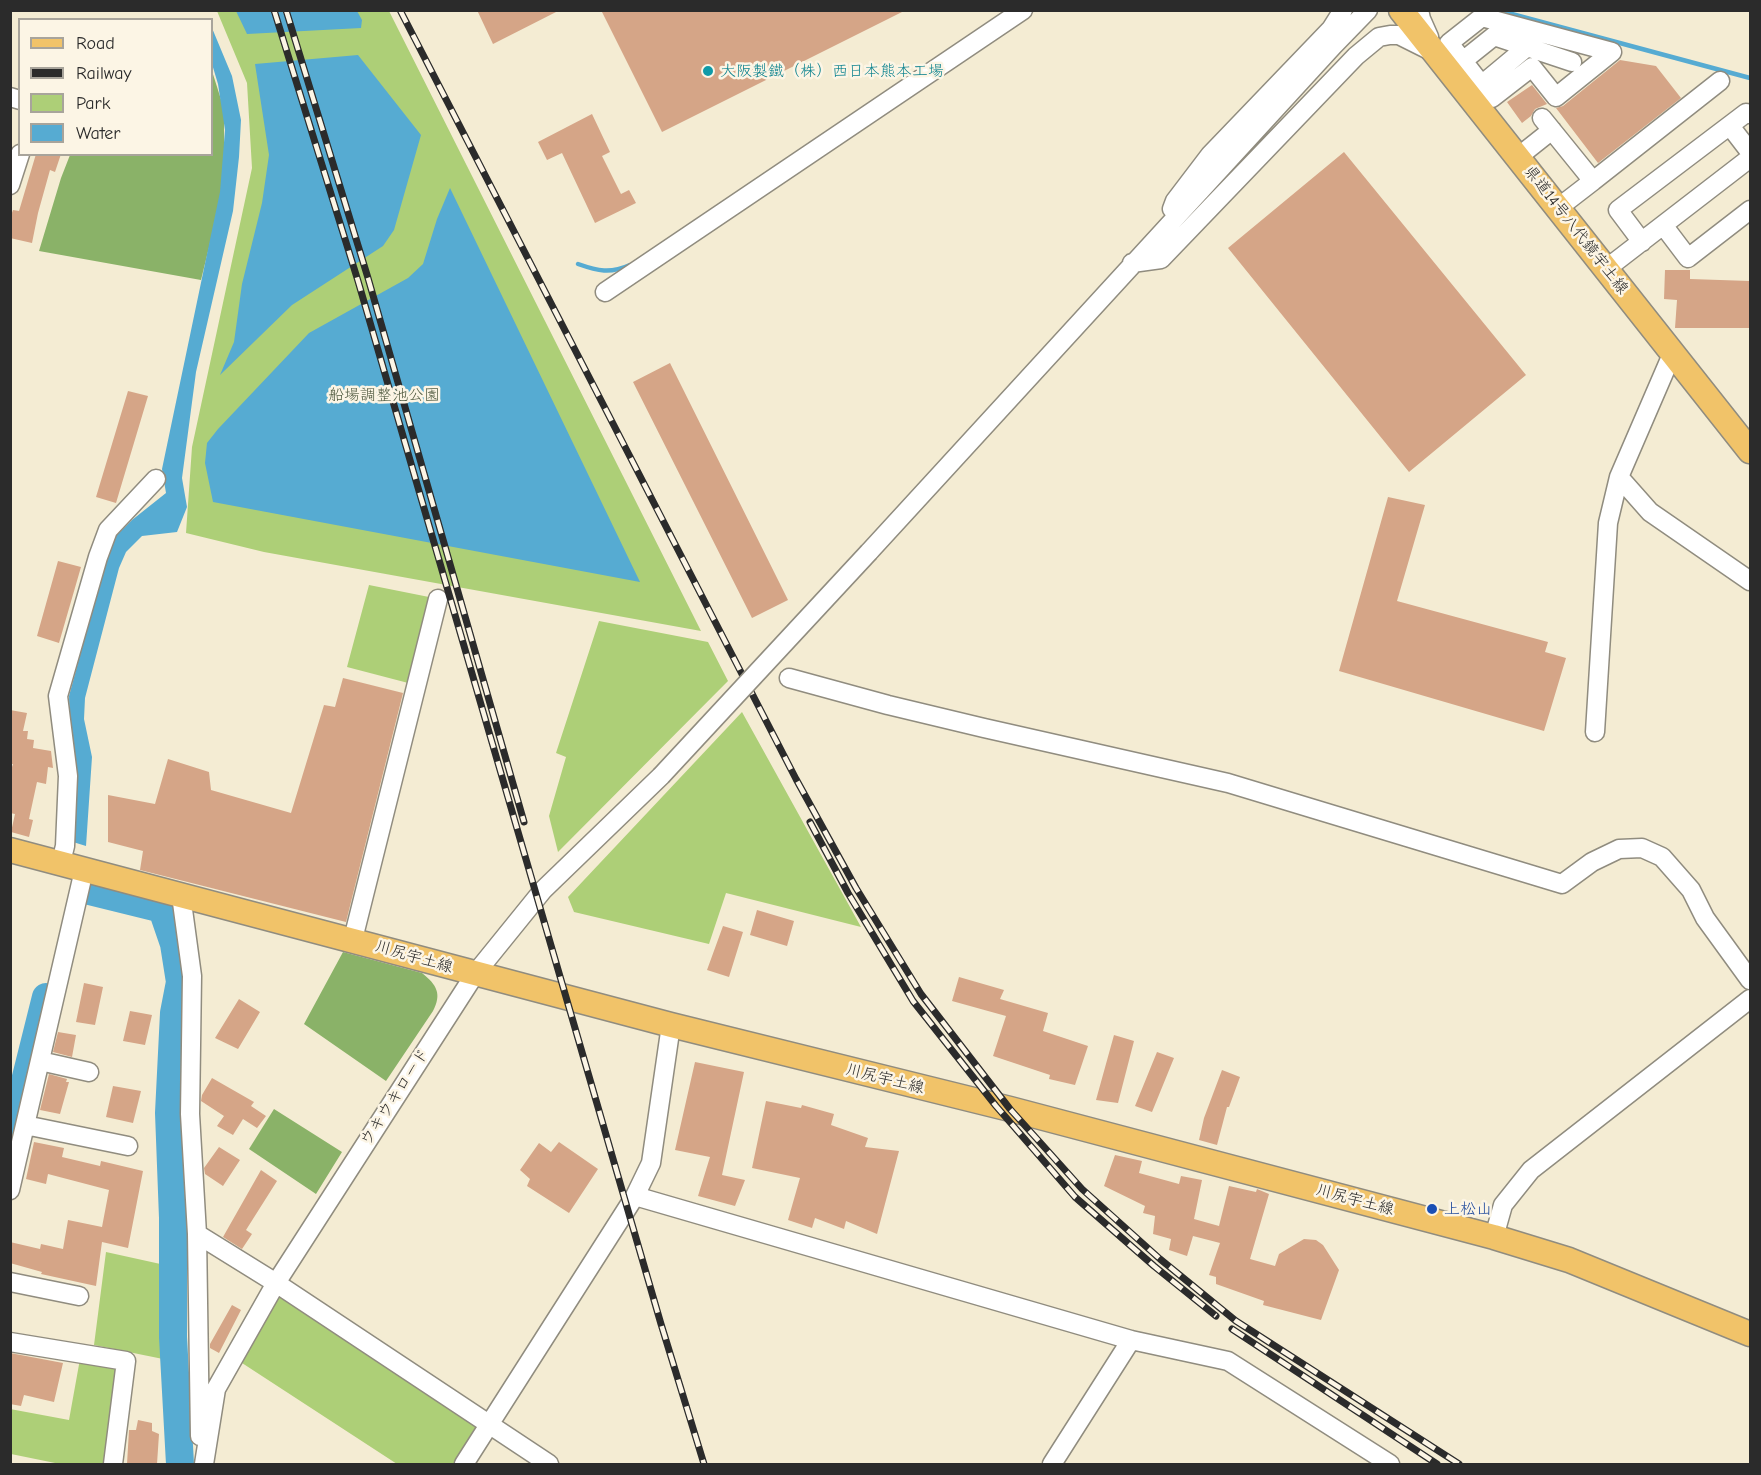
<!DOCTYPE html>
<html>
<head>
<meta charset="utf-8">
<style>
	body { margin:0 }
	#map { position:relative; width:1761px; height:1475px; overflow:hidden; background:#f4ecd3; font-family:"Comic Neue",sans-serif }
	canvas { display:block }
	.frame { position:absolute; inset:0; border:12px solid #2b2b2b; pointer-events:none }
	.legend { position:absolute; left:18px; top:18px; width:195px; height:138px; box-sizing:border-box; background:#fcf5e5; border:2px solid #a8a49b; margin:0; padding:8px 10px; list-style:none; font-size:18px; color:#2b2b2b }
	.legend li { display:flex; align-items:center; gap:12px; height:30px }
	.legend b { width:30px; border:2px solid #a8a49b }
</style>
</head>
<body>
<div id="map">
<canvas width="1761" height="1475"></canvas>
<div class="frame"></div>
<ul class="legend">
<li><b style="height:8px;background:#f1c369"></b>Road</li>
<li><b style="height:8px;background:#2b2b2b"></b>Railway</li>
<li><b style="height:16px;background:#adcf77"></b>Park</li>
<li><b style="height:16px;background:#56abd2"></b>Water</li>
</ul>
</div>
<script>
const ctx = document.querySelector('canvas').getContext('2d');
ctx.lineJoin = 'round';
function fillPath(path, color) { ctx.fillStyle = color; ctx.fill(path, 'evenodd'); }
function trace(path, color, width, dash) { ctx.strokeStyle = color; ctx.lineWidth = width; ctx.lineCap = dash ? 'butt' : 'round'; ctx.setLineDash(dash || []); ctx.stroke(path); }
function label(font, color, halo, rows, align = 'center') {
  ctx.font = font + ' "Comic Neue","Klee One",sans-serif'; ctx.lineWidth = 5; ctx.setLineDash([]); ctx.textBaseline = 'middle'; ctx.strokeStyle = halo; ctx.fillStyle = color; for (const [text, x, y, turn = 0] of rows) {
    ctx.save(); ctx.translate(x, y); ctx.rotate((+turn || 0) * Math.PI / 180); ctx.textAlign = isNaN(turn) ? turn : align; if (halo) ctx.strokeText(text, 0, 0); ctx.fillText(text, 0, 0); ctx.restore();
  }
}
const green = new Path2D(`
	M217,11H389L701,631L264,552L186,533L192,447L252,168L247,83Z
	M369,585L434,598L412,684L347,667Z
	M599,621L708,642L728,681L558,852L549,816L566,757L556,753Z
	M742,712L861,927L726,893L709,944L574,912L568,897Z
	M106,1252L165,1265L163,1359L94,1345Z
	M279,1292L480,1428L457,1464H397L242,1363L258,1326Z
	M80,1359L121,1366L105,1464H60L11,1454L10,1409L69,1420Z`);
const forest = new Path2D(`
	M212,71L224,109V186L201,280L39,251L61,178L70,155L212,154Z
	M343,952L422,973C437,985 442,994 433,1011L386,1081L304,1024Z
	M274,1109L342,1152L316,1194L249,1149Z`);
const water = new Path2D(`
	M236,11H357L362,20L361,28L247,34Z
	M212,28L232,76L241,120L239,157L233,211L196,372L182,478L187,507L177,532L142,536L126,552L119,568L85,698L84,719L92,757L86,846L73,842L69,696L111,541L132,520L166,493L162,469L220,192L225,130L218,84L212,64Z
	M358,55L421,135L394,230L383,246L292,305L220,375L234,342L242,284L262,203L269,155L255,64Z
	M450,188L640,582L213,502L205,463L207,443L218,429L309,333L408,278L423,264L437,219Z`);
const stream = new Path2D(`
	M1497,10L1750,78
	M578,264C598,271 610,274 630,265`);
const river = new Path2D(`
	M89,891L162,909L174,944L180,982L174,1013L169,1113L173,1218V1337L180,1464
	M10,1141L46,997`);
const building = new Path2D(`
	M477,10H560L493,44Z
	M601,10H906L662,132Z
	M1620,60L1656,66L1681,98L1598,163L1556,108L1563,106Z
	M1532,85L1547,104L1535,109L1531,116L1522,123L1507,102Z
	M592,114L610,152L602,156L621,194L629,190L636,203L595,223L562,153L547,160L538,142Z
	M1344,152L1526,375L1409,472L1228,248Z
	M36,154H61L55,172L50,170L38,213L32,243L10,238V218L13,210L19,211Z
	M1665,270H1690V279L1750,281V328H1675L1677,300L1664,299Z
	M670,363L788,600L752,618L633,382Z
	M128,391L148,396L116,503L96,497Z
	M1388,497L1425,505L1397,601L1548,642L1545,652L1566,658L1544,731L1339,671Z
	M58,561L81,567L59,643L37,636Z
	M343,678L403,693L346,922L140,870L143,851L108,842V795L155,804L168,759L209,772L211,790L291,813L324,705L335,707Z
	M10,710L27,713L23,731H28L27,739L34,740L33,748L51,751L53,768L48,767L46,784L37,782L29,819L33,820L29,837L11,832L15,814L10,813V773L13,764H10Z
	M757,910L794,921L787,946L750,935Z
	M723,926L743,932L729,977L707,970Z
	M959,977L1004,990L1000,999L1048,1013L1043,1031L1088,1046L1075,1085L1049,1079L1050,1075L993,1056L1006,1016L952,1001Z
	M84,983L103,987L95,1025L76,1022Z
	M239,999L260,1012L238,1049L215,1038Z
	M130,1011L152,1015L145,1045L123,1041Z
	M58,1032L76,1035L72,1057L53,1052Z
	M1114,1035L1134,1041L1118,1103L1096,1100Z
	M1157,1052L1174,1058L1152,1112L1135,1106Z
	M695,1062L744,1072L722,1175L745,1180L735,1206L698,1196L710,1157L675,1150Z
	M1222,1070L1240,1077L1229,1107H1227L1217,1145L1199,1140L1204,1118Z
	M49,1074L67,1079L66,1082H69L60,1114L40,1110Z
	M212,1078L254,1102L251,1106L266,1116L257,1128L243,1119L233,1135L217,1126L224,1116L201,1101L202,1095Z
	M113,1086L141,1091L133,1123L106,1117Z
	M766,1101L801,1108L802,1105L834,1114L831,1125L868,1138L865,1147L899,1151L877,1234L846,1221L844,1229L815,1218L812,1228L788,1220L800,1178L752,1168Z
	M34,1142L64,1148L62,1157L100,1166L101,1161L143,1171L128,1248L102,1242L96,1286L41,1274L42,1272L10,1263V1242L40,1249L41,1244L63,1249L68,1220L102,1227L109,1190L48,1174L46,1184L26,1179Z
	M559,1142L598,1169L569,1213L527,1186L530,1179L520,1170L539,1143L551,1152Z
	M219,1147L240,1160L223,1186L205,1174L204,1168Z
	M1115,1155L1142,1161L1139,1173L1179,1184L1181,1176L1202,1180L1194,1219L1219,1226L1229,1186L1256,1192L1257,1189L1269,1194L1250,1259L1275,1266L1279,1254L1304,1239L1316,1240L1323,1245L1339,1270L1321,1320L1263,1305L1264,1301L1216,1284V1277L1209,1275L1220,1243L1193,1236L1187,1256L1169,1250L1171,1239L1153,1234L1155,1216L1143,1213L1145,1206L1104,1186Z
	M261,1170L277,1181L246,1230L252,1234L242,1249L223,1237Z
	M232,1305L241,1310L219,1353L210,1348V1344Z
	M10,1353L63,1363L54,1402L24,1395L21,1406L10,1404Z
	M138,1420L152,1423V1431L159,1434L157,1464H127L129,1430H136Z`);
const minor = new Path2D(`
	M1419,10L1421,19L1429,37
	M1482,17L1612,52L1556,97L1532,67L1492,98L1449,43Z
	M1454,68L1494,36L1572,62
	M1473,92L1527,47
	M10,97L20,100
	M1542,118L1593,181L1558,208
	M1730,126L1750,152
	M1518,157L1552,130
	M1593,181L1720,81
	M10,185L20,154
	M1172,209L1175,201L1210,155L1331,29L1343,10
	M1663,225L1688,258L1750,210
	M1642,242L1618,210L1746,113L1750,114
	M1132,263L1161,259L1356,56L1379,37L1390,35H1399L1431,51
	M1606,269L1750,158
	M605,292L1023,10
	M1619,477L1650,512L1750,581
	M869,552L1334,45L1368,10
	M789,678L888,705L984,728L1228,783L1562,884L1592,862L1619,849L1642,848L1662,857L1691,890L1705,918L1750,980
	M1595,732L1608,523L1619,477L1673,352
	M61,862L65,846L68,776L58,696L98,557L108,530L156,479
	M181,895L192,976L190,1114L197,1234L200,1436
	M353,939L438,599
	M40,1061L89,1072
	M25,1125L128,1146
	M10,1190L84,870
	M635,1196L1131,1340L1228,1361L1390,1464
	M197,1234L276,1283L549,1464
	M1494,1237L1503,1205L1531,1170L1750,999
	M10,1282L79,1296
	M10,1342L126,1361L113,1464
	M204,1464L216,1389L276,1283L475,974L543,890L661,776
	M464,1464L635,1196L651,1163L671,1025
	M1052,1464L1131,1340`);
const major = new Path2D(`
	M1401,10L1750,451
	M10,850L671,1025L1010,1109L1494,1237L1569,1260L1750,1334`);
const rail = new Path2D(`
	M274,10L358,281L661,1324L704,1464
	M286,10L368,278L524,822
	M400,10L796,779L856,888L921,994L1010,1109L1082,1189L1160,1259L1236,1321L1459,1464
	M810,822L848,893L913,1001L996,1106L1075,1197L1154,1266L1216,1316
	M1232,1329L1437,1464`);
const minorBridge = new Path2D(`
	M661,776L869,552`);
const markers = [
	[708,71,6,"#0f9aa8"],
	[1432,1209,6,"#1a4fb4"]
];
const cultureNames = [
	["大阪製鐵（株）西日本熊本工場",720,71]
];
const streetNames = [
	["県道14号八代鏡宇土線",1576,230,52],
	["川尻宇土線",414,957,16],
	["川尻宇土線",885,1079,14],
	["ウキウキロード",395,1097,-57],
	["川尻宇土線",1355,1200,15]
];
const parkNames = [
	["船場調整池公園",384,395]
];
const transitNames = [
	["上松山",1444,1209]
];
fillPath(green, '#adcf77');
fillPath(forest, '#8ab268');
fillPath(water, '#56abd2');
trace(stream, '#56abd2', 4.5);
trace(river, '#56abd2', 28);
fillPath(building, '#d5a587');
trace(minor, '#908c7f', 21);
trace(major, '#908c7f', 27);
trace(minor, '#fff', 18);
trace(major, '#f1c369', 24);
trace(rail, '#2b2b2b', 7);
trace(rail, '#fcf5e5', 4.5, [14]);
trace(minorBridge, '#908c7f', 21, []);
trace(minorBridge, '#fff', 18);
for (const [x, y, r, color] of markers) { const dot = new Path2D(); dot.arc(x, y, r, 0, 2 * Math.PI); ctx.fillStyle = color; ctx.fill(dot); trace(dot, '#fcf5e5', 2); }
label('16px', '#0d838f', '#fcf5e5', cultureNames, 'left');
label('16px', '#2b2b2b', '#fcf5e5', streetNames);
label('16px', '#525c42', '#fcf5e5', parkNames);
label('16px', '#164399', '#fcf5e5', transitNames, 'left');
</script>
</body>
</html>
